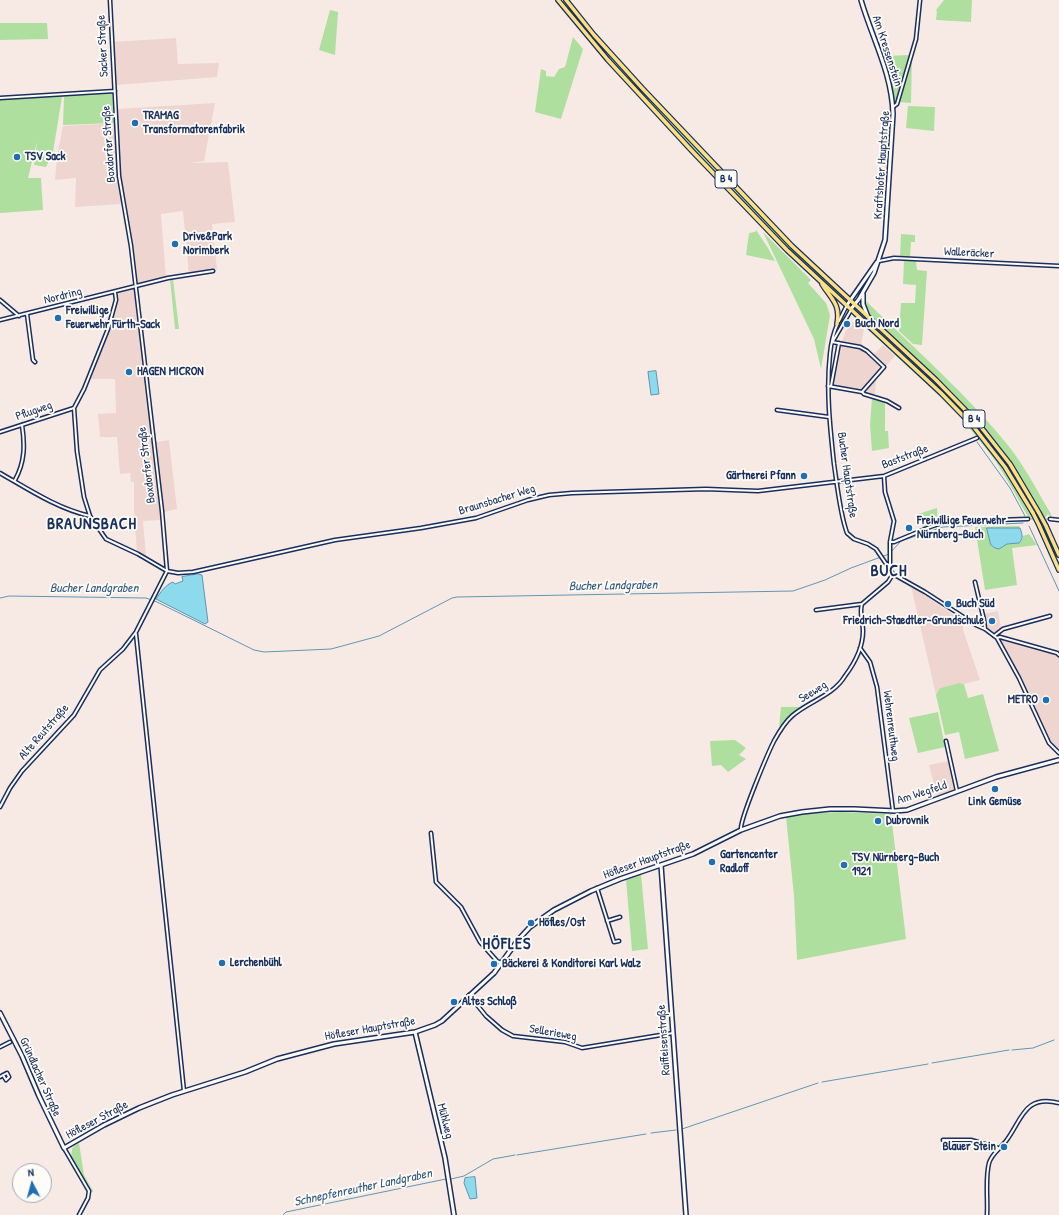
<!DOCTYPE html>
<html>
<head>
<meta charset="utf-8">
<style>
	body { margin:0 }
	#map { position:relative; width:1059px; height:1215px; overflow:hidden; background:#f7eae5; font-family:"Patrick Hand",sans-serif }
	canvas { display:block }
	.north { position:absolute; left:12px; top:1163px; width:40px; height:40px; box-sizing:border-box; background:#fdfcf7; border:1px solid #a3aaba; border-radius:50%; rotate:354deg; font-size:11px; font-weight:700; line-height:16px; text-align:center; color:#1b2f5e }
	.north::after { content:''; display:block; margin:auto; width:14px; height:18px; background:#1f6fb2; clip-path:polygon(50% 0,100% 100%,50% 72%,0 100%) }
</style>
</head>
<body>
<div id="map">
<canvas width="1059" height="1215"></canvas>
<div class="north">N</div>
</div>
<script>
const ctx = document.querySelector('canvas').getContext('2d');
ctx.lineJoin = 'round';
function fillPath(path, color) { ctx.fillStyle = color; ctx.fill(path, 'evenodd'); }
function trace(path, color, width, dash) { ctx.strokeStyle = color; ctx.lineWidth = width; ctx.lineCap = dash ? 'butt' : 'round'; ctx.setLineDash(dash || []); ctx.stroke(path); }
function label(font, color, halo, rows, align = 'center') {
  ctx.font = font + ' "Patrick Hand",sans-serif'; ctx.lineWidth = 3.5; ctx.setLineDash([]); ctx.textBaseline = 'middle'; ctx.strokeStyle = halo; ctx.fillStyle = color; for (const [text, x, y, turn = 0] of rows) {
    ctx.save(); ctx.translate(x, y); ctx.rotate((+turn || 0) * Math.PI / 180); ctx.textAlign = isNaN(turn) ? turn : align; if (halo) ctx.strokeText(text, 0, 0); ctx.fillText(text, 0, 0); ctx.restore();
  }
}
const built = new Path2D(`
	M176,38L178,64L219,63L217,77L116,85L113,42Z
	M215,103L204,161L189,163L228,162L235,222L212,224L217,269L189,274L183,211L161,214L166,278L139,284L137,281L134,252L125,206L122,204L75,207L76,178L55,180L57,157L63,126L118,123L117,109Z
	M135,289L153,443L169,440L177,509L160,513L161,520L143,521L146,555L137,553L134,508V482H131L130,473L120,474L117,437H100L98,414L116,413L115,379H91L118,293Z
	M852,322H856L864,328L861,346L873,355L883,345L895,356L875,379L876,380L875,396L865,393L861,390L833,385L840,346L847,328Z
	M911,586L963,621V630L980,680L964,684L959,683L940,688L936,695Z
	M998,611L1001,628L995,633L987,628L983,614Z
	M997,638L1059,655V753L1052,747L1019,678Z
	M949,761L956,790L937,796L929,765Z`);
const green = new Path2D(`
	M944,0H972L971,22L936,20L937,11L936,10Z
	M330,10L338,12L335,55L319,50Z
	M0,23H47L48,39L0,40Z
	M573,37L583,49L561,119L535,112L541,69L546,71V76L554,77L559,69L565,67Z
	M609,55C684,138 761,220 844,297L843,298L788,249L713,171L607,56Z
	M910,55L895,103L889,71L884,56Z
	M912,58L911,103L898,102Z
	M112,93L114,123L63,125L64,97H62L53,152L46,167L34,165L37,142L28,178H41L43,210L0,213V99Z
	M908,106L935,107L934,131L906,128Z
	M756,230L768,248L775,261L746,255L749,233L755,232Z
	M763,232L811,280L808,283L826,303L830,315L821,369L814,339Z
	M901,234L915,235V242H911L910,257H900Z
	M904,260L916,261L917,270L927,271L922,345L913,344L899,331L901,303H915L916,285L903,284Z
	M170,279H173L179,329H175Z
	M866,301C915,349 968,395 1011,449C1026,469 1038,492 1051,514V517L1048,514L1045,518L1042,513H1041L1015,468L990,435L925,368C921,363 916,355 909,354L868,313L864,305H866Z
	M858,313C906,357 958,397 997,449C1013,470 1026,494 1039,517H1036L1010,471L975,427Z
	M856,317L937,391L976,433L1007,473L1031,513L1033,518L1028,517L1012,488L995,460L963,420L936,393L855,318Z
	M872,398L885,402V431H888L889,448L872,451L870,425Z
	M937,508L938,523L923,528L918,514Z
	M1019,526L1020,528H988L991,545L995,548L999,549L1007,544L1019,543L1022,540L1023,536L1029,534L1037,545L1012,548L1017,585L985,590L975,527Z
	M959,683L964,684L968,698L983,694L999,751L965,759L959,732L945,735L936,695L940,688Z
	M781,707H800L779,727Z
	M938,712L945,747L918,753L909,718Z
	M735,740L746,748L739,755L746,759L728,772L721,765L712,766L710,741Z
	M840,812L891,814L906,939L797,960L794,896L786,817L802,814Z
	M641,874L648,949L632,951L626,879Z
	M111,1123L79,1143L84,1175L93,1191L92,1193L71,1157L72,1149L74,1146Z`);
const water = new Path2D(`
	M656,371L659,394L651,395L648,372Z
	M987,528H1020C1022,534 1024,538 1019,543L1007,544L999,549L995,548L991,545Z
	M198,574L202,575L208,622L205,624L156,599C161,592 165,585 173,582L175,584L183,581L182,577Z
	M475,1177L477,1198L470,1199L464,1183L465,1178Z`);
const stream = new Path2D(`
	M977,442L1010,488L1025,516
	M1029,526L1059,591
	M891,552L901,541L943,527L1023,523
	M0,598L9,596L146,598L157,602L254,650L264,652L331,649L379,636L452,598L457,597L793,591L825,580L851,568L889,554
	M1012,1050L1033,1048L1054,1040
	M932,1063L1009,1050
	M822,1082L928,1064
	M682,1129L818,1083
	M651,1133L676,1130
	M517,1155L646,1134
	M451,1179L464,1176L493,1159L515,1155
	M283,1215L286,1212L446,1179`);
const streetTunnel = new Path2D(`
	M1028,519H1050`);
const street = new Path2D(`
	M0,98L115,91
	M893,107L897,104L916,39L920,0
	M879,261L894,258L1059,266
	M115,292L116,300L108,329L84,389L74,408L77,451L84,497L90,516L106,539L138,554L167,571L178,573L193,572L335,540L421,528L476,518L528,500L549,495L572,493L706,489L758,491L884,476L977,438
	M0,300L19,316
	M27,314L33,360L35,362
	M0,320L168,278L213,271
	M839,321L847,305
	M837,325C833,334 831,344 830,354C826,391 830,427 834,464C837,484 840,514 847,533L854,539L868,544L876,549L893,574L925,592L976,625L985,629L997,638L1019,678L1049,743L1059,753
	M833,341L851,310
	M832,342L860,347L867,351L884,367L862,392
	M828,386L862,392L864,394L887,401L899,408
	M831,386L839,343
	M777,410L829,417
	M0,432L74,408
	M0,473C28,489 58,509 90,516
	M884,476L885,492L894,521L890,542V565L889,570
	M15,480C25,462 25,445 22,425
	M1050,519L1059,520
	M890,542H894L930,527L942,523L962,521L1028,519
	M975,582L984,620L985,629
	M816,610L862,604
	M136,634L184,1091
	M994,636L1003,629L1050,616
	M997,638L1000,637L1057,653L1059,655
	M860,648L870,662L877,687L893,811
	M946,741L957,791
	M0,807L10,788L22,771L74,715L100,670L123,649L136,632L167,571L162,511L131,246L119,176L110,0
	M741,829C740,819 768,753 774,741C779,732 784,723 792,716C809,701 833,696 845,676C854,664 863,647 863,631C863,622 859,613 862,604L888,582L893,574
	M431,833L436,882L461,907L480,942L497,961L501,963
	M597,888L614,942L619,941
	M607,921L620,917
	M469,995L486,1016L502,1030L513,1036L565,1042L582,1048L673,1033
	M0,1047L10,1042
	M0,1077L7,1073L9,1077L6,1080L3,1075
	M943,1140H971L998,1148
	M64,1148L89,1191L88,1198L79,1215
	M987,1215C988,1198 985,1179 989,1163C992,1153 1000,1149 1006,1141C1022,1120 1024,1094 1059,1103`);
const secondary = new Path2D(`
	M863,294V304L868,317
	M847,305L877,262
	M851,309L859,299L874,273L885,240L893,114C892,73 872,38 861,0
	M661,865L686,1215
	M0,1013L22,1056L39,1096L64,1148L104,1125L139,1108L172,1095L245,1072L277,1059L334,1044L415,1032L435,1025L442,1021L494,973L518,940L530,927L554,910L591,891L620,879L693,854L741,830L780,816L802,812L830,809H854L895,811L907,810L996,777L1059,760
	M415,1032L445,1158L454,1215`);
const primary = new Path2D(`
	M558,0L608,60L693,152L787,250L941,393L973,426L1005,467L1033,513
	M566,0L594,35L642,88L792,246L936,380L977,422L1010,464L1039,513
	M822,284C831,299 841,304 837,324
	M1039,525L1059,570
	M1046,526L1059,555`);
const primaryBridge = new Path2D(`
	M1033,513L1039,525
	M1039,513L1046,526`);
const markers = [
	[135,123,4,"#1f6fb2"],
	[17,157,4,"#1f6fb2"],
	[175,244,4,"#1f6fb2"],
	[58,318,4,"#1f6fb2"],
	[847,324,4,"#1f6fb2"],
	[129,372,4,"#1f6fb2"],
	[804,476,4,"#1f6fb2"],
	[909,528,4,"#1f6fb2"],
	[948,604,4,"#1f6fb2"],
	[992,621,4,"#1f6fb2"],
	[1046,700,4,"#1f6fb2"],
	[995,789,4,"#1f6fb2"],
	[878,821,4,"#1f6fb2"],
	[712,862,4,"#1f6fb2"],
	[844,865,4,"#1f6fb2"],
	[531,923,4,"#1f6fb2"],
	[222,963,4,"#1f6fb2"],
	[494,964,4,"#1f6fb2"],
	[454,1002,4,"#1f6fb2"],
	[1004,1147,4,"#1f6fb2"]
];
const shields = [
	[726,179,22],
	[974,419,22]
];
const shieldNames = [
	["B 4",726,179],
	["B 4",974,419]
];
const streetNames = [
	["Sacker Straße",103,46,-93],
	["Am Kressenstein",887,51,72],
	["Boxdorfer Straße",109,144,-94],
	["Kraftshofer Hauptstraße",882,165,-86],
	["Walleräcker",969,253,3],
	["Nordring",63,296,-14],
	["Pflugweg",34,411,-19],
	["Baststraße",905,457,-21],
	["Boxdorfer Straße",147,465,-97],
	["Bucher Hauptstraße",847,475,82],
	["Braunsbacher Weg",497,500,-17],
	["Seeweg",813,692,-32],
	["Wehrenreuthweg",891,726,83],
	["Alte Reutstraße",44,732,-49],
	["Am Wegfeld",922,793,-18],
	["Höfleser Hauptstraße",647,860,-20],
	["Höfleser Hauptstraße",370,1029,-10],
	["Sellerieweg",553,1033,10],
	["Raiffeisenstraße",664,1040,-94],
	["Gründlacher Straße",40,1077,66],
	["Höfleser Straße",97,1120,-28],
	["Mühlweg",445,1121,76]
];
const poiNames = [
	["TRAMAG",143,116],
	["Transformatorenfabrik",143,130],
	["TSV Sack",25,157],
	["Drive&Park",183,237],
	["Norimberk",183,251],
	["Freiwillige",66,311],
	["Feuerwehr Fürth-Sack",66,325],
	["Buch Nord",855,324],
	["HAGEN MICRON",137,372],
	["Gärtnerei Pfann",796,476,"right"],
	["Freiwillige Feuerwehr",917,521],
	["Nürnberg-Buch",917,535],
	["Buch Süd",956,604],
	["Friedrich-Staedtler-Grundschule",984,621,"right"],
	["METRO",1038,700,"right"],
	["Link Gemüse",995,802,"center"],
	["Dubrovnik",886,821],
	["Gartencenter",720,855],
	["Radloff",720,869],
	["TSV Nürnberg-Buch",852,858],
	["1921",852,872],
	["Höfles/Ost",539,923],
	["Lerchenbühl",230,963],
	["Bäckerei & Konditorei Karl Walz",502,964],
	["Altes Schloß",462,1002],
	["Blauer Stein",996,1147,"right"]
];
const waterNames = [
	["Bucher Landgraben",613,586,-1],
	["Bucher Landgraben",94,589],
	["Schnepfenreuther Landgraben",363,1188,-12]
];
const districtNames = [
	["BRAUNSBACH",92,525],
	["BUCH",889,572],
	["HÖFLES",507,945]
];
fillPath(built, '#efd5cf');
fillPath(green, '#afdf9f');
fillPath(water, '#8cdaeb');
trace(water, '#5f96b3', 1);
trace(stream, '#5f96b3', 1);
trace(streetTunnel, '#cbc5ca', 2, [2, 1]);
trace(street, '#1b2f5e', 5);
trace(secondary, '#1b2f5e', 6);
trace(primary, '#1b2f5e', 6);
trace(street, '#fdfcf7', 2);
trace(secondary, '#fdfcf7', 3);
trace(primary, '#fde080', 3.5);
trace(primaryBridge, '#1b2f5e', 6, []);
trace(primaryBridge, '#fde080', 3.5);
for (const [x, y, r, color] of markers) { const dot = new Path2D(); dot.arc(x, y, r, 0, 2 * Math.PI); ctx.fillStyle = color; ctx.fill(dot); trace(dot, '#fdfcf7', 1.5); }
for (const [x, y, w] of shields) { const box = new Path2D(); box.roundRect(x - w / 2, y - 9, w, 18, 3); ctx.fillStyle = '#fdfcf7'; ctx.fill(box); trace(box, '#1b2f5e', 1); }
label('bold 11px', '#1b2f5e', null, shieldNames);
label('12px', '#1b2f5e', '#fdfcf7', streetNames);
label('bold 12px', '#1b2f5e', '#fdfcf7', poiNames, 'left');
label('italic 13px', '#375a81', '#fdfcf7', waterNames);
ctx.letterSpacing = '1px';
label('bold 16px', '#1b2f5e', '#fdfcf7', districtNames);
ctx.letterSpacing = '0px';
</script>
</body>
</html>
